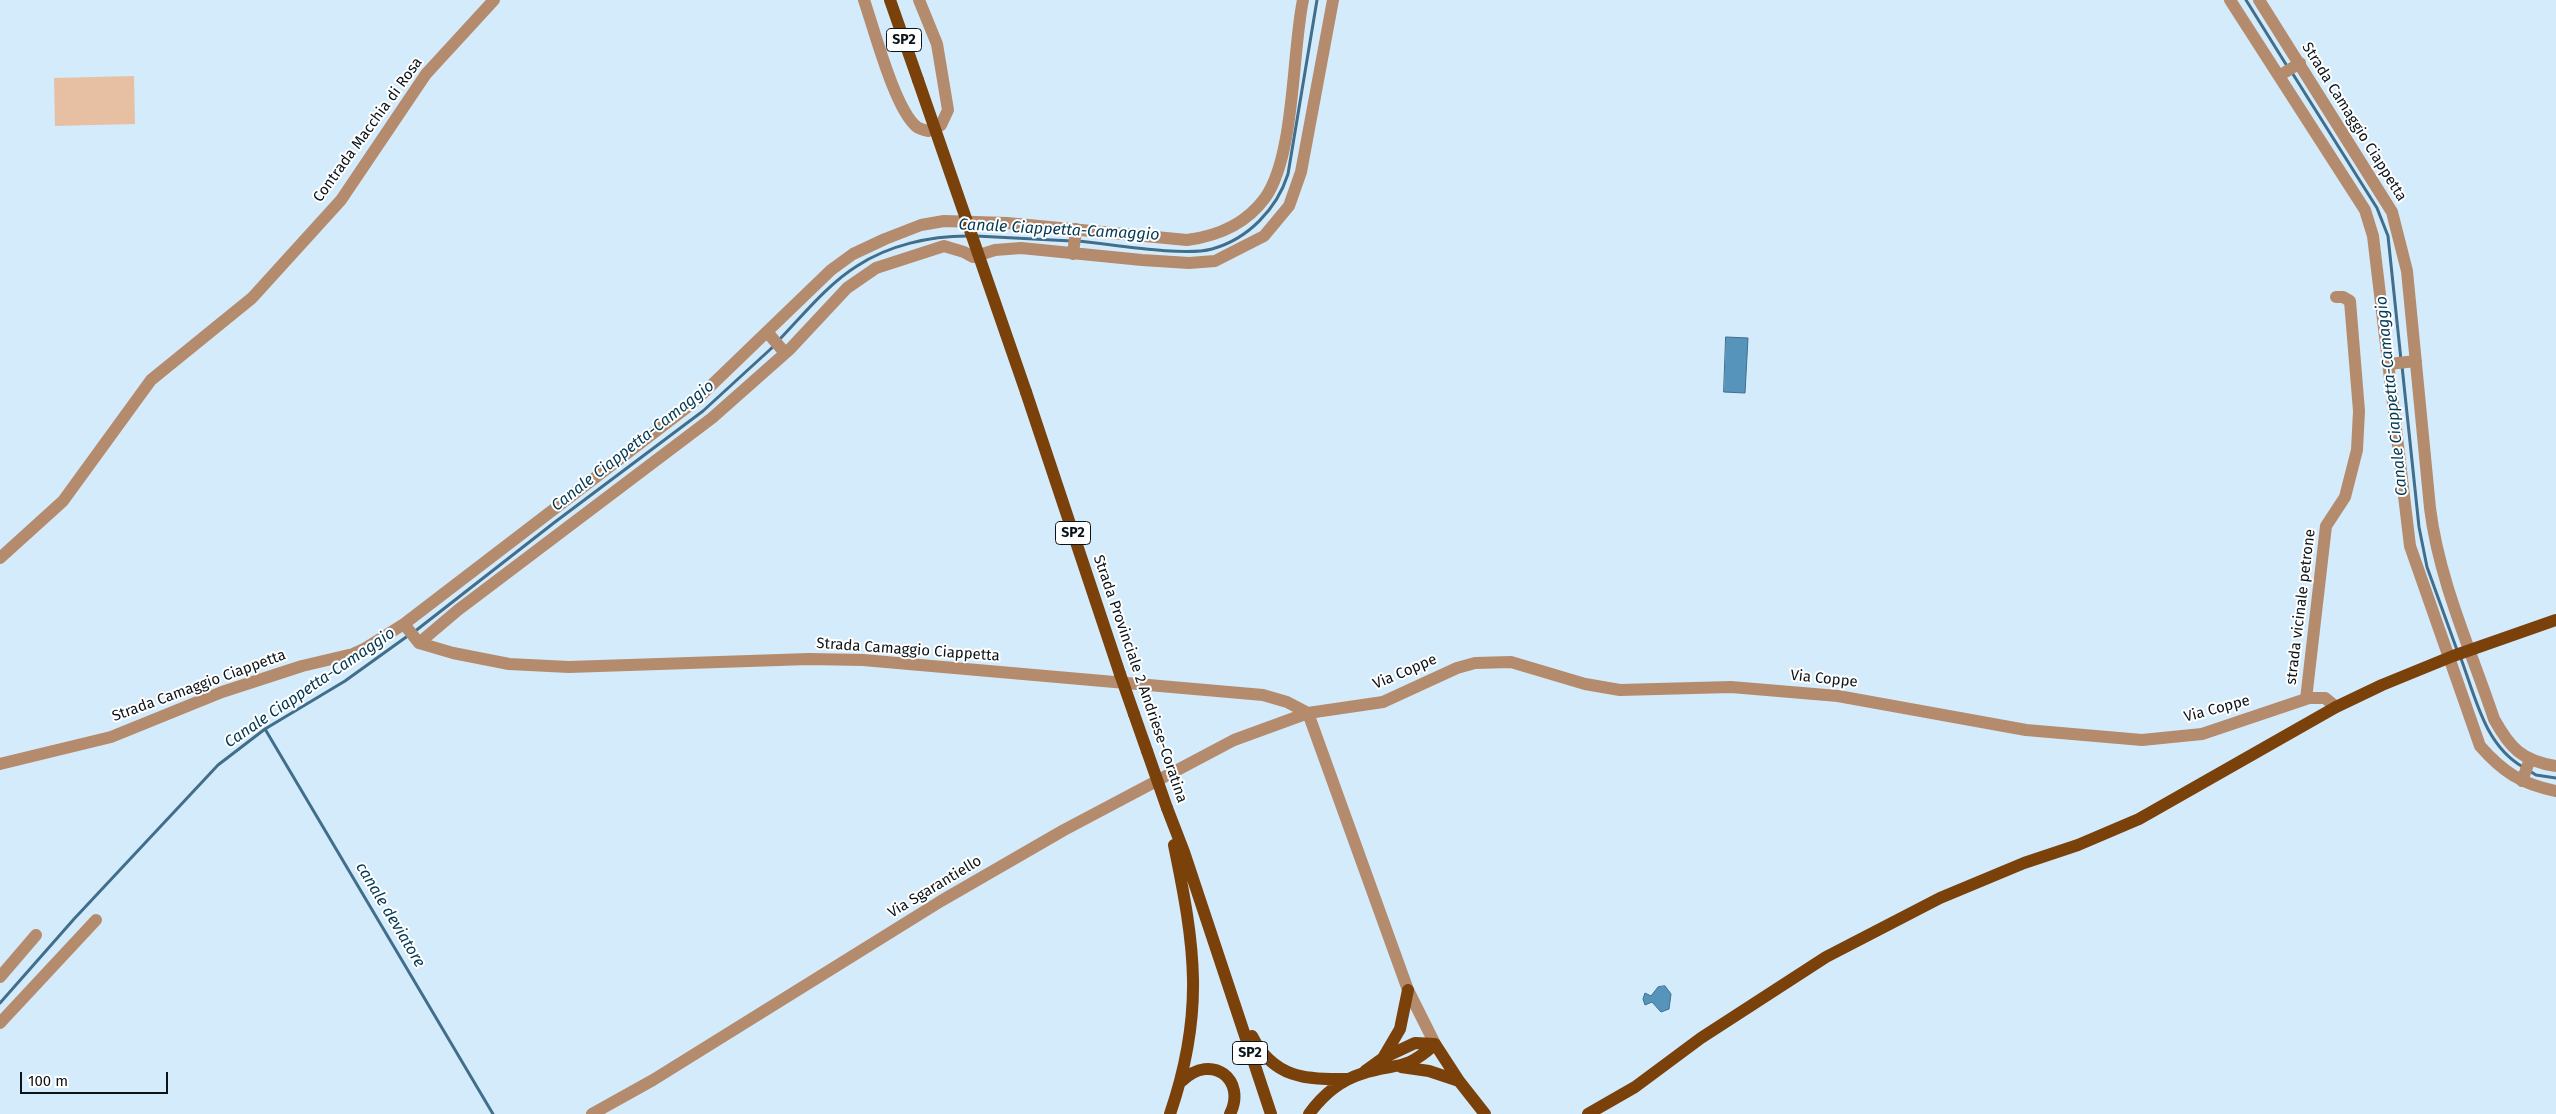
<!DOCTYPE html>
<html>
<head>
<meta charset="utf-8">
<style>
	body { margin:0 }
	#map { position:relative; width:2556px; height:1114px; overflow:hidden; background:#d4ebfc; font-family:"Fira Sans",sans-serif }
	canvas { display:block }
	.scale { position:absolute; left:20px; top:1072px; width:148px; height:22px; box-sizing:border-box; border:2px solid #0c141a; border-top:0; padding-left:6px; font-size:15px; line-height:18px; white-space:nowrap; color:#0c141a; -webkit-text-stroke:4px #fff; paint-order:stroke }
</style>
</head>
<body>
<div id="map">
<canvas width="2556" height="1114"></canvas>
<div class="scale">100 m</div>
</div>
<script>
const ctx = document.querySelector('canvas').getContext('2d');
ctx.lineJoin = 'round';
function fillPath(path, color) { ctx.fillStyle = color; ctx.fill(path, 'evenodd'); }
function trace(path, color, width, dash) { ctx.strokeStyle = color; ctx.lineWidth = width; ctx.lineCap = dash ? 'butt' : 'round'; ctx.setLineDash(dash || []); ctx.stroke(path); }
function label(font, color, halo, rows, align = 'center') {
  ctx.font = font + ' "Fira Sans",sans-serif'; ctx.lineWidth = 4; ctx.setLineDash([]); ctx.textBaseline = 'middle'; ctx.strokeStyle = halo; ctx.fillStyle = color; for (const [text, x, y, turn = 0] of rows) {
    ctx.save(); ctx.translate(x, y); ctx.rotate((+turn || 0) * Math.PI / 180); ctx.textAlign = isNaN(turn) ? turn : align; if (halo) ctx.strokeText(text, 0, 0); ctx.fillText(text, 0, 0); ctx.restore();
  }
}
const green = new Path2D(`
	M134,76L135,124L55,126L54,78Z`);
const water = new Path2D(`
	M1726,337L1748,338L1745,393L1724,392Z
	M1665,986L1671,994L1669,1009L1661,1012L1652,1002L1645,1005L1643,999L1645,993L1651,996L1658,987Z`);
const stream = new Path2D(`
	M2246,0L2287,66
	M2291,71L2377,208L2388,236L2401,360
	M976,236L1072,241
	M1078,241C1111,244 1183,257 1212,249C1248,239 1277,209 1288,174L1317,0
	M779,340C803,315 828,284 857,266C889,245 930,236 967,236
	M2402,366L2419,527L2427,567L2457,650
	M414,632L555,522L703,411L775,345
	M2460,656C2475,695 2484,745 2523,767
	M265,729L493,1114
	M2528,770L2536,775L2556,778
	M0,1003L74,919L218,765L265,729L345,681L409,635`);
const minor = new Path2D(`
	M864,0C874,29 895,110 917,127C920,129 924,130 928,131L941,125L948,110L937,44L919,0
	M2230,0L2365,210L2373,236L2410,546L2480,746C2503,772 2521,784 2556,791
	M2259,0L2392,212L2407,271L2430,508C2439,581 2471,650 2494,719C2510,748 2522,761 2556,766
	M2279,76L2300,63
	M1073,254L1076,229
	M768,333L785,353
	M2389,364L2416,361
	M0,558L63,501L151,380L252,298L341,200L426,74L494,0
	M404,624L694,402L831,270L853,254L885,239L921,225L944,221L1007,223L1187,240C1218,236 1246,224 1265,198C1295,156 1292,52 1303,0
	M419,643L458,610L712,418L790,349L847,288L876,268L944,246L964,252L973,257L995,250L1021,248L1142,260L1189,263L1215,261L1264,236L1289,206L1301,172L1333,0
	M2306,699L2326,526L2345,497L2357,450L2359,411L2350,301L2343,297H2336
	M1308,713L1408,990L1435,1044
	M0,764L111,737L222,692L302,666L353,654L364,649L404,624L419,643L453,653L509,664L569,667L809,659L863,660L1263,695L1287,702L1308,713
	M2522,781L2530,759
	M0,977L36,935
	M0,1023L96,920
	M592,1114L653,1080L941,901L1064,830L1234,740L1308,713L1383,702L1457,668L1475,663L1511,662L1585,684L1620,690L1731,687L1838,696L2026,730L2142,740L2202,734L2309,698H2325L2336,707`);
const major = new Path2D(`
	M890,0L918,80
	M1026,392L1120,674
	M1134,714L1147,751
	M1167,808L1184,852L1271,1114
	M1252,1036C1273,1078 1306,1080 1347,1079
	M1435,1044L1459,1081L1485,1114
	M1383,1058L1400,1029L1408,990
	M1401,1067L1429,1071L1459,1081
	M1365,1071L1383,1058L1415,1043L1435,1044
	M1182,1081C1212,1052 1247,1080 1230,1114
	M1170,1114C1205,1012 1195,947 1174,845
	M1309,1114C1322,1096 1339,1081 1361,1074C1395,1062 1404,1073 1435,1044
	M1588,1114L1635,1087L1701,1038L1826,957L1940,898L2024,863L2078,845L2139,819L2336,707L2382,685L2453,656L2556,620`);
const majorBridge = new Path2D(`
	M918,80L1026,392
	M1120,674L1134,714
	M1147,751L1167,808`);
const shields = [
	[904,40,35],
	[1073,533,35],
	[1250,1053,35]
];
const shieldNames = [
	["SP2",904,40],
	["SP2",1073,533],
	["SP2",1250,1053]
];
const streetNames = [
	["Strada Camaggio Ciappetta",2354,122,58],
	["Contrada Macchia di Rosa",368,130,-54],
	["strada vicinale petrone",2301,607,-83],
	["Strada Camaggio Ciappetta",908,650,4],
	["Via Coppe",1405,672,-23],
	["Strada Provinciale 2 Andriese-Coratina",1140,679,71],
	["Via Coppe",1824,679,6],
	["Strada Camaggio Ciappetta",199,686,-20],
	["Via Coppe",2217,709,-15],
	["Via Sgarantiello",935,887,-31]
];
const waterNames = [
	["Canale Ciappetta-Camaggio",1059,230,3],
	["Canale Ciappetta-Camaggio",2392,396,-96],
	["Canale Ciappetta-Camaggio",633,446,-38],
	["Canale Ciappetta-Camaggio",310,688,-34],
	["canale deviatore",390,915,59]
];
fillPath(green, '#e7c0a4');
fillPath(water, '#5794bc');
trace(water, '#406e8b', 1);
trace(stream, '#406e8b', 3);
trace(minor, '#b58b6d', 12);
trace(major, '#7a410a', 12);
trace(majorBridge, '#7a410a', 12);
for (const [x, y, w] of shields) { const box = new Path2D(); box.roundRect(x - w / 2, y - 11.5, w, 23, 4); ctx.fillStyle = '#fff'; ctx.fill(box); trace(box, '#0c141a', 1); }
label('bold 14px', '#0c141a', null, shieldNames);
label('15px', '#0c141a', '#fff', streetNames);
label('italic 16px', '#043955', '#fff', waterNames);
</script>
</body>
</html>
